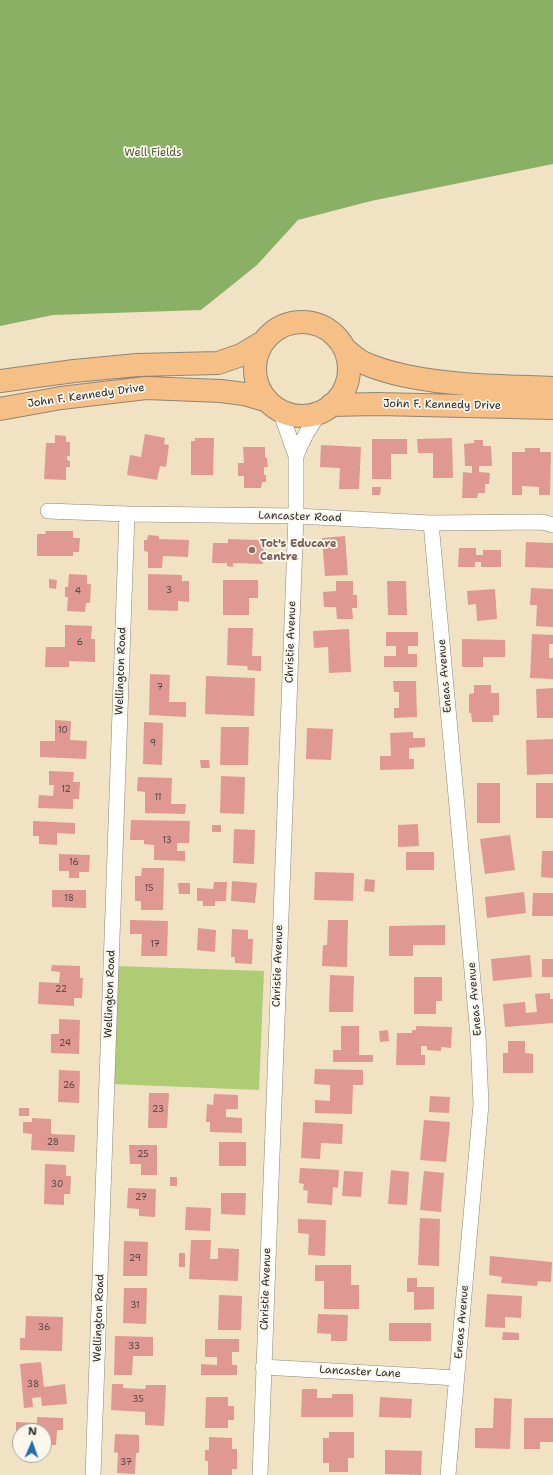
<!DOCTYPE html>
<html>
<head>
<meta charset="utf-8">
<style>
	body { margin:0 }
	#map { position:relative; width:553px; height:1475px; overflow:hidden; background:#f1e2c4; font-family:"Shantell Sans",sans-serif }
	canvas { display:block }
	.north { position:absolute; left:12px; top:1423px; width:40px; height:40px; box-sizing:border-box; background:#fbf7ec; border:1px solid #a8a59f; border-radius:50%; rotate:2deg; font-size:11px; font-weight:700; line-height:16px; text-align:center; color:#2b2b2b }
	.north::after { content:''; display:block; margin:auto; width:14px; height:18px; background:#1f6fb2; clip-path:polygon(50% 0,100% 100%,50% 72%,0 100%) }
</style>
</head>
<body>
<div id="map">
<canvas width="553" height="1475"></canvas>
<div class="north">N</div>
</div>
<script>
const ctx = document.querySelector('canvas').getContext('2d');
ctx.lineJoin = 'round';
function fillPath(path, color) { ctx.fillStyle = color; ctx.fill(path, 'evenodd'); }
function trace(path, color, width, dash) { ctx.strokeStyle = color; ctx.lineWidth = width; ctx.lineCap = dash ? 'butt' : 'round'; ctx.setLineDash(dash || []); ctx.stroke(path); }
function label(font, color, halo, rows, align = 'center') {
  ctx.font = font + ' "Shantell Sans",sans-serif'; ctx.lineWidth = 3.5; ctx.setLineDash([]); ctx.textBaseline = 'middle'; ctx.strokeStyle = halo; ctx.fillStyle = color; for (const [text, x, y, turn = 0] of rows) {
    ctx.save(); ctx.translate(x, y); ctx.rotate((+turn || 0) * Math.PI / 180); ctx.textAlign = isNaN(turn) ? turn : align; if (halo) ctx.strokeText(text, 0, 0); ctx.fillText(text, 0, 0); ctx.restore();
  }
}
const green = new Path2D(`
	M115,966L264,971L259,1090L111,1084Z`);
const forest = new Path2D(`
	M0,0H553V164L371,201L298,220L257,265L201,310L53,315L0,326Z`);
const building = new Path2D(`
	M145,434L165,438L164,444L169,445L166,467L160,466L157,480L127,475L130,455L141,457Z
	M55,435L66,436V442H70V456H67V460L70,461V467H66V480L44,479L46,443H55Z
	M195,438H214L213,475H191V441H195Z
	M452,438L453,478H433V453H418L417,439Z
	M372,439H407V454H391V479H372Z
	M474,440H483V446H491L492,466H479V472L490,473L489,484H485V493H478L477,498H462L463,472L472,473V466H465L464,444L474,443Z
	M321,445L361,447L359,489H339L340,468L320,467Z
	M243,447H265V457L267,458L268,467H264V475H266V482H262L261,488H244V476H238V463H244Z
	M525,448H540V452H551L550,495H539V487L522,486V495H512V452H525Z
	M372,487H381L380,495H372Z
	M45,531H73V538H80L79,552H73V556H37V534H46Z
	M148,535L159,536V539L189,540L188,557L163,556L162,568H148V552L144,551V540H147Z
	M345,536L348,575L325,576L322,538Z
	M228,539L259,540V544H264L263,564L233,563V567L227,566V563H212L213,543H228Z
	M526,542L553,543V568L525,567Z
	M459,548H476V555H483V550H501V567H481V562H475V567H458Z
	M69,574L87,575V584H91L90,603H86L85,612L67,611L68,597H65V587H68Z
	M148,574L182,575V581H189V602L178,601V611L148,610Z
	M49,579L57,580L56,589L49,588Z
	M223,580H258V598H249V615H223Z
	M336,581H353V595H357V608H352L353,619H337L336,607H324L323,592L336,591Z
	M387,581H406L407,615H388Z
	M531,588L553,589V627L536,626L537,605H530Z
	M495,589L497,619L477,621L476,604L468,605L467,591Z
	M65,625L92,626L91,639H95V662L69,661V667H45L46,647H65Z
	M228,628H253L252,656H261V671L248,670L247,666L227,665Z
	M349,629L351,672L329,673L328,647L314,648L313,631Z
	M386,632H418V646H408V654H417V667H384V656H396V646H386Z
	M532,634L553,635V644H549V658H553V679L530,678Z
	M462,639L505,640V657H483V667H462Z
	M150,674L170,675L169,702H186V717L149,715Z
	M206,676L255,678L254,716L205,714Z
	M393,681H416L417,717L394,718V708H399V692H394Z
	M474,685H491V693H499V715H493V722H472L471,713H469V694L474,693Z
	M553,688V718H537L536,689Z
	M55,720L71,721L70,740L87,741L86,759L40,757V741H55Z
	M144,722L163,723L162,765L143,764Z
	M221,727H249L248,765H220Z
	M307,728L333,729L331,760L306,759Z
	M413,732V738H425V747L409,748V759H414V769L380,770V756H391L390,733Z
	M553,739V774L527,775L526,740Z
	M200,760H209L210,768H201Z
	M49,771L74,772L73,782H80L79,799H73V809L38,808L39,795L53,796L54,785H49Z
	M221,776L245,777L244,814L220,813Z
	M138,777L172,778L171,804H186L185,814L145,813V792L137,791Z
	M477,783H500V823H477Z
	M536,783H553V818H536Z
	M131,820L190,821L189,843H177V851H185V861L154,860V845L144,844V840H130Z
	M33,821L75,823V834L57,833V845L39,844V836H33Z
	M418,824L419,846L398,847V825Z
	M212,825H221V832H212Z
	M234,829L255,830L254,864L233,863Z
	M510,835L515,870L485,874L480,839Z
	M542,851H553V878L541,877Z
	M406,852H434V870H406Z
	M59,854L90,855L89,872H79V878H69V871H59Z
	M142,868H164L163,910H141V901H135V876H141Z
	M315,872L354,873L353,901L314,900Z
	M365,879L375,880L374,892L364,891Z
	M232,881L257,883L255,903L231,901Z
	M214,882H227L226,901H215V906H203V901H197V888L213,889Z
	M178,883H190V894H179Z
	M52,890H86V908L52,907Z
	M524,892L526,913L487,918L485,897Z
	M533,893H553V916H532Z
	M130,920L168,921L167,956H141L142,934H130Z
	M328,920H348L347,967L322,966L323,945H327Z
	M445,925V945H413V956H389V926Z
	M198,928L216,930L215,952L197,950Z
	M232,929L248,930V939H253L252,964L235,963V957H231Z
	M530,955L532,977L493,981L491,959Z
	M542,959H553V977H542Z
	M52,965L80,966V978H83L82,998H74V1006L38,1004L39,982L59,983L60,972L51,971Z
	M330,975L354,976L353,1012H329Z
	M414,977H442V1001H436V1014H414Z
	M550,993V999H553V1023L505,1027L503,1004L525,1002L526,1013L537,1012L535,994Z
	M59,1019L80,1020L79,1054L51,1053V1034H59Z
	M341,1026H359V1055H373V1062H333V1050H341Z
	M416,1026L452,1027L451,1048L441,1047V1051L427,1050V1046H421V1055H425V1065H396L397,1033H412V1030H416Z
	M388,1030L389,1041L380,1042L379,1031Z
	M508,1041H525V1053L533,1054V1073H503V1053H508Z
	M315,1069L363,1070V1085H353L352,1114L315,1113V1100L330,1101V1085L314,1084Z
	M59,1070L80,1071L79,1103L58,1102Z
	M149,1093H169L167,1128H148Z
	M214,1094L238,1095V1109H226V1117L242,1118V1133L210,1132V1122H206L207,1104L213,1105Z
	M430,1096L450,1097L449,1113L429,1112Z
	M19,1108H29V1116H19Z
	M32,1118L51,1119V1134L75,1135L74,1152L31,1150L32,1134L23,1133V1122H32Z
	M424,1120L450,1122L446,1162L420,1160Z
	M303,1122L343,1124L342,1144L321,1143L320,1159L301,1158Z
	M219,1142H246V1166H219Z
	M129,1145H157V1175H141V1164H130Z
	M45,1164L66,1165V1176H71L70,1194H64V1205L44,1204Z
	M300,1168L339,1170L338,1188L333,1187L332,1205L307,1203L308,1191L303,1190L304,1184L299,1183Z
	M391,1170L409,1172L407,1205L388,1204Z
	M344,1171L363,1172L361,1197L342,1196Z
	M424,1171L444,1173L441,1212L420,1210Z
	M170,1177H177V1186H170Z
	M128,1188L156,1189L155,1217L139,1216V1209L127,1208Z
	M221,1193H246L245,1215L221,1214Z
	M186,1207L211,1208L210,1231L185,1230Z
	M420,1218L440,1219L439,1266L418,1265Z
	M298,1219L326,1220L325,1256L308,1255L309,1234L298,1233Z
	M191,1240H211L210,1259H218V1248L239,1249L238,1281L189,1279Z
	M124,1241L148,1242L147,1276H123Z
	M179,1253H185V1267H179Z
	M490,1256L552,1262L551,1282L538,1281L537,1286L501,1283L502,1277L489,1275Z
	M315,1265H351V1285H359V1309H324V1281H315Z
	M407,1278H417V1287H434V1309L414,1310V1292H407Z
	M124,1288H147L146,1324L123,1323Z
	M487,1294L522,1296L521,1318L505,1317V1328L485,1327Z
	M219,1295L242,1296L241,1330H218Z
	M318,1314L348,1315L347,1341H331V1334L317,1333Z
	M26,1316L63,1317L62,1351L20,1350V1338H25Z
	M389,1323H431V1341H389Z
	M503,1332L519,1333V1340H502Z
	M115,1336L153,1337V1356H133L132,1375H114Z
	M205,1339H239V1352H232V1365H237V1375H201V1364L217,1365V1357H205Z
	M41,1362L44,1387L65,1384L67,1404L42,1406L41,1397L32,1398L33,1407L24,1408L20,1364Z
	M112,1384H123V1388L145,1389L146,1385H166L164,1426L145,1425V1412L111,1410Z
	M302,1389H317V1398H332V1394H353V1417H301Z
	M206,1397H228V1406H234V1420H228V1428H205Z
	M380,1397L412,1399L411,1418L379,1417Z
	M494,1398L512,1399L510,1449L475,1448V1428H493Z
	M37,1417L63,1418V1430H57L56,1445H44V1431H20V1444H16V1422L37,1423Z
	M524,1418H553V1442H540V1449H524Z
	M329,1432H354V1458H348V1472H329V1463H323V1438H329Z
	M115,1434L139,1435V1453H136L135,1474L117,1473L118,1453L114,1452Z
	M209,1437L232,1438V1449H237V1469H232V1475H208V1461H205V1450H209Z
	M385,1450L422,1451L421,1475L385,1474Z`);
const street = new Path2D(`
	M296,456C303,439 310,424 323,410
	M48,511L127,514L296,516L431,523L542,522L553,525
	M431,523L478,1036L481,1104L448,1475
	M263,1367L457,1378
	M93,1475L127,514
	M260,1475L296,516V456L282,416L273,405`);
const highway = new Path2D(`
	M255 369a47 47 0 1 1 94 0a47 47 0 1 1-94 0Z
	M345,349C351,354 357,360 364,363C377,369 392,373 406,376C454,386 504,386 553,388
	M0,381L74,371L137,365L218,363L241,355L263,342
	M331,405L377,404L553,408
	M0,409L61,398L146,388L221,391L244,394L268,401`);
const markers = [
	[252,550,4,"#8d6e63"]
];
const numberNames = [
	["3",169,591],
	["4",78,592],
	["6",80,643],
	["7",160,688],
	["10",63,731],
	["9",153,744],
	["12",66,790],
	["11",158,798],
	["13",167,841],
	["16",74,863],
	["15",149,889],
	["18",69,899],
	["17",155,945],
	["22",61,990],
	["24",65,1044],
	["26",69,1086],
	["23",158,1110],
	["28",53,1143],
	["25",143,1155],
	["30",57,1185],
	["27",141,1198],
	["29",135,1259],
	["31",135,1306],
	["36",44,1328],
	["33",134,1347],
	["38",33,1385],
	["35",138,1400],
	["37",126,1463]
];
const parkNames = [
	["Well Fields",153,153]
];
const streetNames = [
	["John F. Kennedy Drive",86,396,-8],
	["John F. Kennedy Drive",442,405,1],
	["Lancaster Road",300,517,2],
	["Christie Avenue",291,642,-88],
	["Wellington Road",121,671,-88],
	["Eneas Avenue",445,676,-95],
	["Christie Avenue",278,966,-88],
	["Wellington Road",110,994,-88],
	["Eneas Avenue",475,999,-95],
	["Christie Avenue",266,1289,-88],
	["Wellington Road",99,1318,-88],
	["Eneas Avenue",462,1322,-85],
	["Lancaster Lane",360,1372,3]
];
const educationNames = [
	["Tot's Educare",260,544],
	["Centre",260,557]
];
fillPath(green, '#aecc74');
fillPath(forest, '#8ab066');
fillPath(building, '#df9992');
trace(street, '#8e8678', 16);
trace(highway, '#8e8678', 24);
trace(street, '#fff', 15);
trace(highway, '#f5bf86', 22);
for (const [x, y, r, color] of markers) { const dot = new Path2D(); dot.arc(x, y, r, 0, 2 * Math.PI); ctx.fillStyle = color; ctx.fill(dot); trace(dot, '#fbf7ec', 1.5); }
label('9px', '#584645', null, numberNames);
label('11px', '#525b41', '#fbf7ec', parkNames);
label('11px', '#2b2b2b', '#fbf7ec', streetNames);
label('bold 11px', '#785e54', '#fbf7ec', educationNames, 'left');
</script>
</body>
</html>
